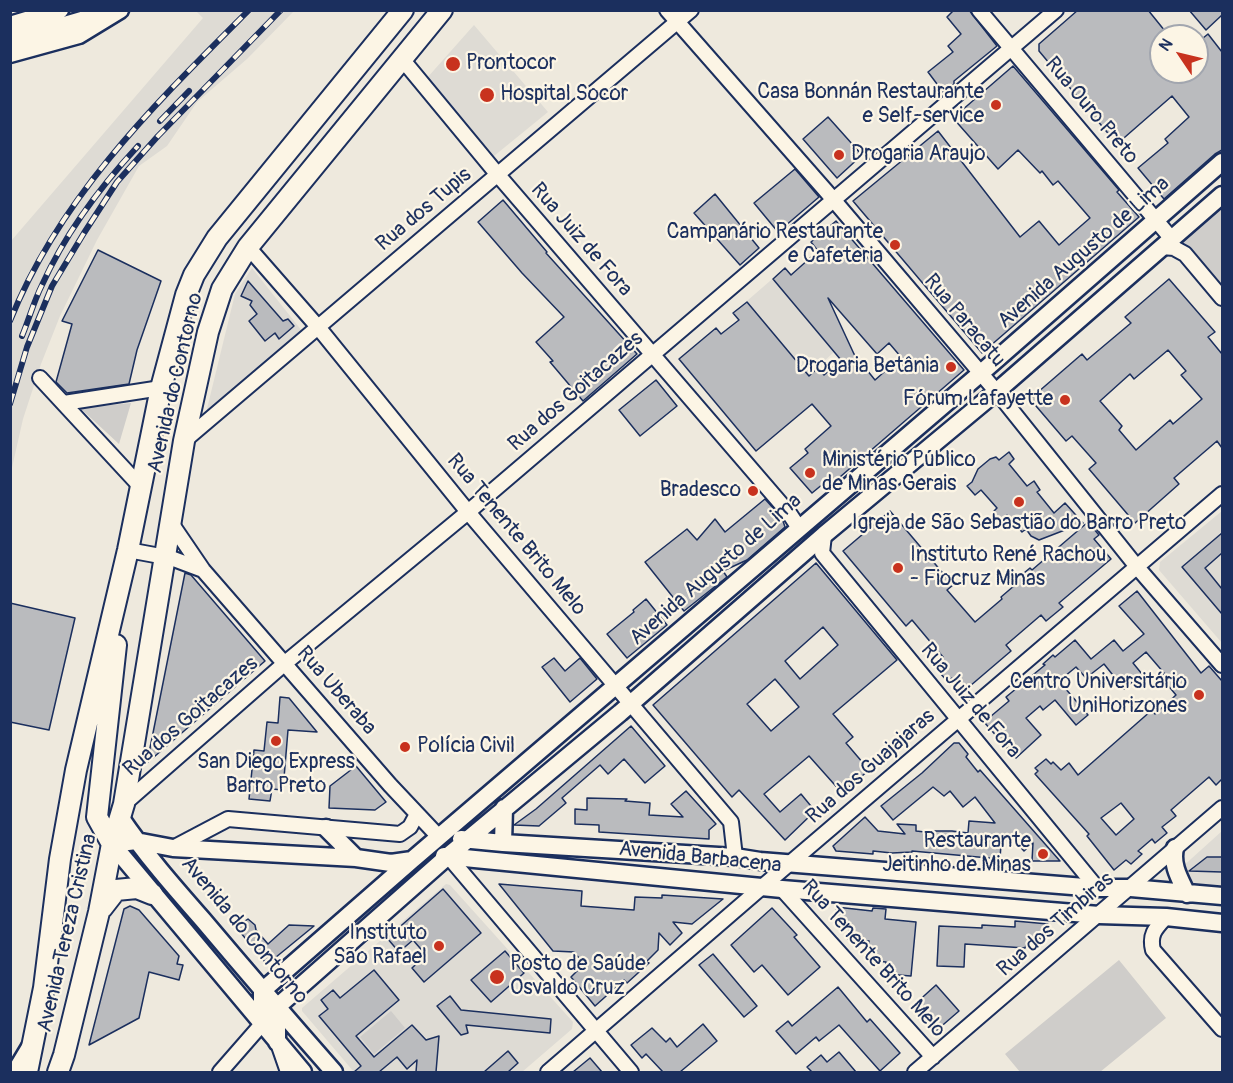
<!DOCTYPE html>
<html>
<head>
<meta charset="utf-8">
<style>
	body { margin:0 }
	#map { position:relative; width:1233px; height:1083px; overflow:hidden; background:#eee9dd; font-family:Pangolin,sans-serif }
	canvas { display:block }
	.frame { position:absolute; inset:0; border:12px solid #1b2f5e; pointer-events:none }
	.north { position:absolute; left:1149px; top:24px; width:60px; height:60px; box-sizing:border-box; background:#fcf5e5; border:2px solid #a2a6af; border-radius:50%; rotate:305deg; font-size:16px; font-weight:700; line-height:24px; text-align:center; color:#1b2f5e }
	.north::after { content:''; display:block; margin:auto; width:21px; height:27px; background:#c8321e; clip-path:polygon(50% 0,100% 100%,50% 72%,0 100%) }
</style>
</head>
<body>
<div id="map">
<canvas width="1233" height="1083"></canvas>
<div class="frame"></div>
<div class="north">N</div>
</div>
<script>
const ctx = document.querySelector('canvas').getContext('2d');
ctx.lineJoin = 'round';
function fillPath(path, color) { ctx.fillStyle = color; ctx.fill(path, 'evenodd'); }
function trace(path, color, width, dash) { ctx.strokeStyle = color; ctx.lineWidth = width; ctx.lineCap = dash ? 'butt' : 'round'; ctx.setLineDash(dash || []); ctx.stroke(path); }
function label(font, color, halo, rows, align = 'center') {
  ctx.font = font + ' Pangolin,sans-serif'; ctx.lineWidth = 4.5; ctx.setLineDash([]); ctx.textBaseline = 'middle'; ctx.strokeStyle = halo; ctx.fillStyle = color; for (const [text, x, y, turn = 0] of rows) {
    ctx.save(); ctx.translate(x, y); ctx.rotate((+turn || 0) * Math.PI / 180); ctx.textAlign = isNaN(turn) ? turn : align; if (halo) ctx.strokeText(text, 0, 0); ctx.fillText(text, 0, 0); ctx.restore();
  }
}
const built = new Path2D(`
	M196,11H294L247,59L197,102L167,146L139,166L97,240L60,316L41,364L23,419L11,472V241L203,18Z
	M474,25L548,112L494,156L427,78Z
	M252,268L302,331L204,421L235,294Z
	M785,268L844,336L834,352L797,386L733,313Z
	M1222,511V643L1159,570L1160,562Z
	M1222,831V891L1189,887L1181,868Z
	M446,884L450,885L573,1022L572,1029L522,1072H354L302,1011V1008Z`);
const green = new Path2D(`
	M1222,194V298L1171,238Z
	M131,403L119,444L80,408Z
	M1119,960L1166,1018L1100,1072H1020L1005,1054Z
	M391,1011L405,1028L374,1054L360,1037Z`);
const building = new Path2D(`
	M954,10H969L997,46L954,81V84L943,92L928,72L953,52L948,46L961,34L947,17Z
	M1078,10H1148L1169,36H1161V72H1197V43L1208,34L1222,52V150L1215,154L1164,199L1138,168L1168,143L1165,139L1189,117L1172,96L1117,144L1039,51V44Z
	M1189,10H1222V15L1206,30Z
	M1013,66L1119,190L1117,192L1139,217L982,353L853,201L938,131L1020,237L1039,221L1059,245L1090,218L1058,181L1053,185L1042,171L1040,173L1018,150L998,169L953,118Z
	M828,117L862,155L837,178L803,139Z
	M795,169L819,197L778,232L754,203Z
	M715,194L759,248L740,265L694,213Z
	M503,200L547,252L546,253L637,354L583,401L550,362L553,361L536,342L564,317L522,273L478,222Z
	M836,221L964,370L833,483L829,479L812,493L790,468L808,453L805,449L831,426L812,404L756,451L679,359L716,328L721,334L739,320L733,313L747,302L809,376L818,368L824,375L841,360L773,279L785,268L791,275L818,251L811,242ZM828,298L877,354L889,343L901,357L875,380L854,354Z
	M98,250L161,281L137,350L129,384L67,393L56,382L72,324L62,321Z
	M1169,279L1215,332L1208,337L1222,354V448L1217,441L1174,478L1179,484L1135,523L1089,469L1096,463L1072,436L1066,441L1030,399L1082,354L1087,360L1131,323L1125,317ZM1168,350L1186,371L1181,375L1202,399L1173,424L1170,420L1136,450L1119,430L1122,426L1100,401L1130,374L1134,379Z
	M248,281L283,321L288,319L294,326L279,339L275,333L265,341L249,321L257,314L250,305L252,301L241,296Z
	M656,380L677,406L640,436L619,410Z
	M1009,452L1014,459L1009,464L1027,486L1034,481L1040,490L1037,492L1054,513L1065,503L1083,523L1039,540L1031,536L1026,529L1022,532L1007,515L1001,521L993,512L997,508L981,490L975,495L967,486L972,482L978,469L990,459L996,457L999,460Z
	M765,499L782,518L785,527L747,560L723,571L727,577L684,611L645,562L687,529L697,540L715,519L725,532Z
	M890,511L953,585L947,590L975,622L1002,599L1001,597L1015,585L1013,582L1030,568L1032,570L1088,522L1099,535L1094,539L1111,559L1059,603L1063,607L1046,621L1041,615L1006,645L1011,651L963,692L952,678L948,682L933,665L943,657L912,620L906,626L843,551Z
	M1222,533V553L1205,568L1222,589V614L1182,567Z
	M816,563L897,660L833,714L853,737L846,743L869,770L842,793L809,756L764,794L780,812L801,794L815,811L785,840L739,790L732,797L653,705ZM823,627L838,645L800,679L785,661ZM775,679L799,707L771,731L747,704Z
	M185,573L191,575L265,661L147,763Z
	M1137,591L1201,673L1209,666L1222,681V779L1216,785L1209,777L1171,810L1176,816L1162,827L1167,833L1155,843L1152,839L1138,851L1142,854L1131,864L1126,860L1114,870L1087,836L1089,834L1035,774L1038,771L1035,768L1046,759L1051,764L1053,762L1061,770L1069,763L1078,775L1152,710L1155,714L1176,695L1161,677L1164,673L1146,652L1133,663L1142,674L1124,689L1104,664L1086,678L1076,667L1059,681L1088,715L1076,725L1055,700L1043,710L1040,706L1026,718L1041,735L1016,758L984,722L1009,701L1006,697L1045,665L1043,664L1053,655L1055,657L1075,640L1091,659L1114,640L1123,651L1144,634L1119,606ZM1121,803L1134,819L1116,835L1101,818Z
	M646,599L667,625L627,658L607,634L634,612L633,610Z
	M10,603L75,618L49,730L10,722Z
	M554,658L565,671L580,658L597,679L570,702L542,667Z
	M280,697L289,698L317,732L288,730L283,790L272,789L270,801L249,799L254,750L264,751L267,722L278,723Z
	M631,726L665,766L645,783L624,759L608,774L600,765L562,798L566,803L539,826L514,825L536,809Z
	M954,743H959L968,754L966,757L978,772L980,770L1060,861H1032L1033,843L1024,851L1010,836L1001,844L1000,859L912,851V852L892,853L873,851V854L836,851L833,846L865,817L878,831L905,834L897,824L916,825V831L934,833V831H952L968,833L969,821L995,823L975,797L963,807L950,791L944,796L933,787L893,820L881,806L922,773Z
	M356,766L386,802L375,810L329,808L330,786Z
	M686,791L716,824L709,830V839L599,832V825L575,824V809L587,810V798L627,799L625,801L650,803L649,815L683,817L671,804Z
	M1207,857H1222V872L1189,871Z
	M499,884L582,891L581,906L634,910L635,897L662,898V895L723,899L692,924L673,922L682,933L670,945L659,933L658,950L646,962L649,963L627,983L624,980L595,1006L571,977L584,964L574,952L553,951Z
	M443,889L481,933L424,982L412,968L426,955L413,940L399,952L387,938Z
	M130,906L139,910L179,956L177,964L183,965L179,980L149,972L139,1018L89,1045L124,909Z
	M836,907L872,911L873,908L886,909L885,919L916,922L911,976L885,974L886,962L867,960L869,941L848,939L850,922L835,921Z
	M772,908L797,935L794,937L820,967L788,995L762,965L754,972L731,945Z
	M248,919L255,925L256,930L268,944L289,925L314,926L270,962H265L236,927Z
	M1015,921L1048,924L1050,933L1042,940L1039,938L1034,943L1027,942L1025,948L965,944L964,967L937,966L939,926L982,928V925L1015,927Z
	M505,951L524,973L491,1002L471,980Z
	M713,954L757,1006L744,1017L699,965Z
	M374,970L399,1000L356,1036L374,1057L412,1025L426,1040L439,1036L436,1072H416L417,1060L407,1069L397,1057L379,1072H354L361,1066L319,1016L328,1009L321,1000L333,990L340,998Z
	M936,985L959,1011L937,1030L914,1005Z
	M838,987L867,1022L870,1019L900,1053L880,1071L839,1025L819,1041L816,1037L796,1054L776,1031L788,1021L792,1026Z
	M450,996L461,1010L551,1019L550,1033L466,1025L468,1033L461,1035L437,1006Z
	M703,1024L717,1041L680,1072H663L646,1054L642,1058L631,1045L652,1028L666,1042L670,1038L677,1047Z
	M508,1051L518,1063L508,1072H484Z
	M839,1052L856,1072H812L807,1067L821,1055L827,1062Z
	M590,1058L602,1072H573Z`);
const minor = new Path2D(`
	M667,10L826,191L1001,397L1137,567L1222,665
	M979,10L1171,238
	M402,59L498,175L789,513L799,528
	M248,247L318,327L468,512L731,822L735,857
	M1162,247L1174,248L1185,254L1222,298
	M40,378L140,486
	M64,403L161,388
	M184,441L691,10
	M171,523L203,570L390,785L439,837
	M824,535L822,553L1097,888
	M128,550L171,558L203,570
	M124,804L284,664L468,512L1056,10
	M173,848L228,819L400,834L410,827L417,814
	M448,856L631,1072
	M782,889L933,1057
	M1166,917C1156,928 1149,934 1153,950L1222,1029
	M279,1046L288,1072
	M220,1072L262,1024
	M548,1072L762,887L1222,494
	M915,1072L1222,808`);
const major = new Path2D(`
	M10,25L60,10
	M10,41L99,15
	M10,54L79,35L120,10
	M120,817C145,854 174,887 203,920C246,971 290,1022 334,1072
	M326,828L356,858
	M461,839L503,843L735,857L760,861L1097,888H1131L1222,896
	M503,843L504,808
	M112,844L136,841L173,848L356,858L391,863L412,860
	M112,844L303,1072
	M1175,848C1171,865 1180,879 1187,894
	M444,856L782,889L1099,915L1166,917L1222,923
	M262,1024V991L412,860L981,373L1222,162
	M277,1042V1007L448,856L620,713L824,535L996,392L1222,195
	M15,1072L30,1047`);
const highway = new Path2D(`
	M112,844L97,817L116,645
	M102,908L116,890L137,888L152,894
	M27,1072L44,988L60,859L76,770L128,550L161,388L186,295L194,275L217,238L403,10
	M58,1072L64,1055L99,912L112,844L124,804L184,441L208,332L222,289L248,247L442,10`);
const rail = new Path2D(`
	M160,121L189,91
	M10,321C60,196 156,103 249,10
	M22,336C29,319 34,301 42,285C65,234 100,187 138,146
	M10,404L27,347L52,286L84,233L117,182L158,136L281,10`);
const markers = [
	[453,64,8,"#c8321e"],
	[487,95,8,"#c8321e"],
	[996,105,6,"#c8321e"],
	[839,155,6,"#c8321e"],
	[895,245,6,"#c8321e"],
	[951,367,6,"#c8321e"],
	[1065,400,6,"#c8321e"],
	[810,473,6,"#c8321e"],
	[753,491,6,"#c8321e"],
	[1019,502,6,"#c8321e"],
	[898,568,6,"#c8321e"],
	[1199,695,6,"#c8321e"],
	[276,741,6,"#c8321e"],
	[405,747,6,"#c8321e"],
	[1043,854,6,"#c8321e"],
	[439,946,6,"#c8321e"],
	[497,977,8,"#c8321e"]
];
const poiNames = [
	["Prontocor",466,64,"left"],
	["Casa Bonnán Restaurante",984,93],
	["e Self-service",984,117],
	["Hospital Socor",500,95,"left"],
	["Drogaria Araujo",851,155,"left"],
	["Campanário Restaurante",883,233],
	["e Cafeteria",883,257],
	["Drogaria Betânia",939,367],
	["Fórum Lafayette",1053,400],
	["Ministério Público",822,461,"left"],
	["de Minas Gerais",822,485,"left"],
	["Bradesco",741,491],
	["Igreja de São Sebastião do Barro Preto",1019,524,"center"],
	["Instituto René Rachou",910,556,"left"],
	["- Fiocruz Minas",910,580,"left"],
	["Centro Universitário",1187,683],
	["UniHorizones",1187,707],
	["Polícia Civil",417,747,"left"],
	["San Diego Express",276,763,"center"],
	["Barro Preto",276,787,"center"],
	["Restaurante",1031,842],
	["Jeitinho de Minas",1031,866],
	["Instituto",427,934],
	["São Rafael",427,958],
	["Posto de Saúde",510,965,"left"],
	["Osvaldo Cruz",510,989,"left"]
];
const streetNames = [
	["Rua Ouro Preto",1091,111,50],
	["Rua dos Tupis",424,210,-40],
	["Rua Juiz de Fora",581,240,49],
	["Avenida Augusto de Lima",1084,253,-41],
	["Rua Paracatu",964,321,50],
	["Avenida do Contorno",176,383,-77],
	["Rua dos Goitacazes",576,392,-41],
	["Rua Tenente Brito Melo",516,535,50],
	["Avenida Augusto de Lima",716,570,-41],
	["Rua Uberaba",336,691,49],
	["Rua Juiz de Fora",970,701,50],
	["Rua dos Goitacazes",191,717,-41],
	["Rua dos Guajajaras",871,767,-41],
	["Avenida Barbacena",700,858,6],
	["Rua dos Timbiras",1056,925,-41],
	["Avenida do Contorno",244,931,50],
	["Avenida Tereza Cristina",68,933,-77],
	["Rua Tenente Brito Melo",873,959,48]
];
fillPath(built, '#dedbd4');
fillPath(green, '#cfcdca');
fillPath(building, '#babbbe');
trace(building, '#1b2f5e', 1.5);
trace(minor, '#1b2f5e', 18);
trace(major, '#1b2f5e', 21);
trace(highway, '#1b2f5e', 24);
trace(minor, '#fcf5e5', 14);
trace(major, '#fcf5e5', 16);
trace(highway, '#fcf5e5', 20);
trace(rail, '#1b2f5e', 6);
trace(rail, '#fcf5e5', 4, [11]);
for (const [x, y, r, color] of markers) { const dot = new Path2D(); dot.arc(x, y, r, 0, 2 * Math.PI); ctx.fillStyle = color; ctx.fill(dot); trace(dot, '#fcf5e5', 2); }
label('21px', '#1b2f5e', '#fcf5e5', poiNames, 'right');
label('21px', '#1b2f5e', '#fcf5e5', streetNames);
</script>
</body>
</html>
